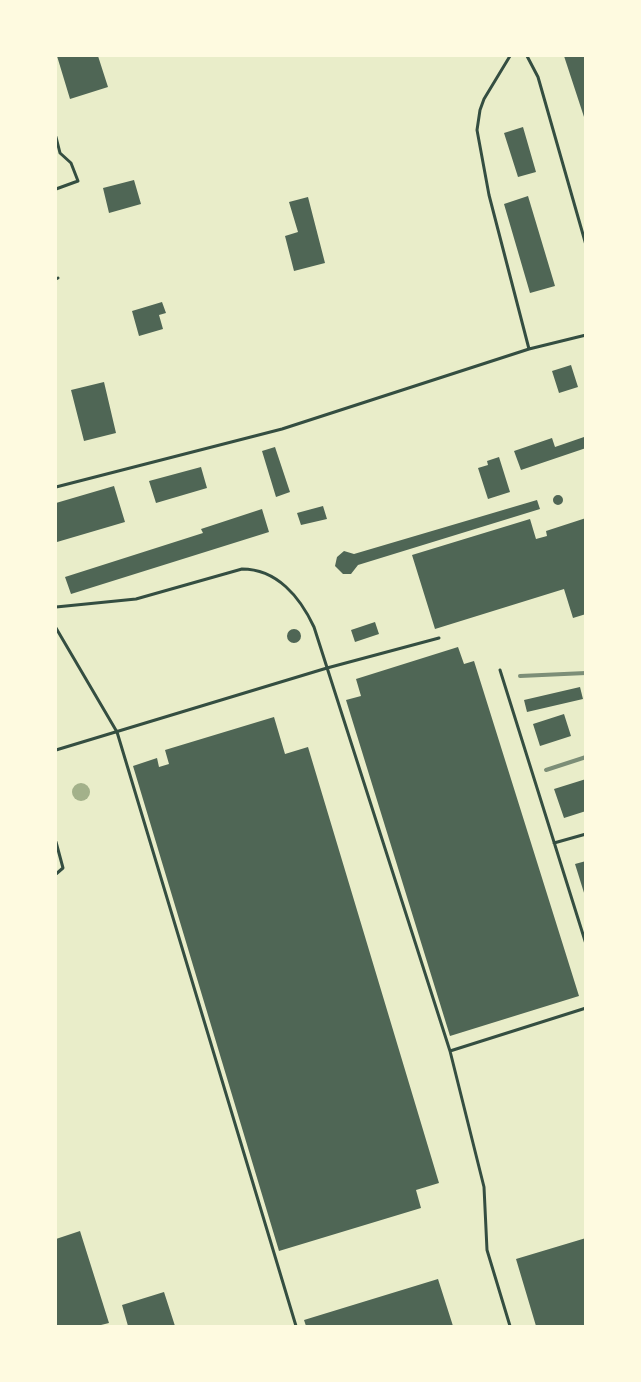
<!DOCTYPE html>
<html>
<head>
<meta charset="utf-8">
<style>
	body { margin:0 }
	#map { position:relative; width:641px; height:1382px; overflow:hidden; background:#e9edc9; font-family:Helvetica,sans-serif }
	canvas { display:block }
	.frame { position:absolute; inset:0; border:57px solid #fefae0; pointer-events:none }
</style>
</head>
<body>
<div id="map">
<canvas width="641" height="1382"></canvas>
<div class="frame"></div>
</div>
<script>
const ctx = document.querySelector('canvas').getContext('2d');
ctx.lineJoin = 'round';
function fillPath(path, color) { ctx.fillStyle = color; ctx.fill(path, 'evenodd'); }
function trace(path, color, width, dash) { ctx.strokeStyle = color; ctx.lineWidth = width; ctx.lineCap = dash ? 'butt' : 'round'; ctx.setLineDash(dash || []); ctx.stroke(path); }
const water = new Path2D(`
	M72 792a9 9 0 1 1 18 0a9 9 0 1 1-18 0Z`);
const building = new Path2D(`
	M57,56H98L108,87L70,99Z
	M564,56H586V120H585Z
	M523,127L536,172L518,177L504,133Z
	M134,180L141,204L109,213L103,188Z
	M528,196L555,286L530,293L504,204Z
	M308,197L325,263L294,271L285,236L298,232L289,202Z
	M162,302L166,313L159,315L163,329L139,336L132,311Z
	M571,365L578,387L559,393L552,371Z
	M104,382L116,433L84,441L71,390Z
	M584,437L586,448L521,470L514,451L552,438L555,447Z
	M275,447L290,492L276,497L262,451Z
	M499,457L510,492L488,499L478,468L488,465L487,461Z
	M201,467L207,488L156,503L149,481Z
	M114,486L125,522L57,542L56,503Z
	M553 500a5 5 0 1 1 10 0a5 5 0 1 1-10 0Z
	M537,500L540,509L358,565L351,574H343L335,566L337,557L344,551L354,554Z
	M323,506L327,519L301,525L297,513Z
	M262,509L269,532L71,594L65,577L203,533L201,529Z
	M586,518V614L573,618L564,589L435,629L412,555L530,519L536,539L547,536L546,531Z
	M375,622L379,634L355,642L351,630Z
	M287 636a7 7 0 1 1 14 0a7 7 0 1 1-14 0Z
	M458,647L464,664L474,661L579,996L450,1036L346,700L361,696L356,679Z
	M580,687L583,699L527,712L524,700Z
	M564,714L571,736L540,746L533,724Z
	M274,717L285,754L308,747L439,1183L416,1190L421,1208L279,1251L133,766L157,758L159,767L169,764L165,750Z
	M586,779V811L564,818L554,789Z
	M586,861V896H585L575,864Z
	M80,1231L109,1323L97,1326H56V1239Z
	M586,1238V1326H536L516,1259Z
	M438,1279L453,1326H306L304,1320Z
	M164,1292L175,1326H128L122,1305Z`);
const service = new Path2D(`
	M510,56L484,99L480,110L477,130L489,195L529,349
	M527,56L538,77L586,245
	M56,137L60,153L71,163L78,181L56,189
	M56,279L58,278
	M56,487L282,429L529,349L586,335
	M56,607L136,599L242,569C277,569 300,597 314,627L450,1051L484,1187L487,1250L510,1326
	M56,628L117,732L296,1326
	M500,670L586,944
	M56,750L327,668L439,638
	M56,842L63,868L56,874
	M554,843L586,834
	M450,1051L586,1008`);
const rail = new Path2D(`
	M520,676L586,673
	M546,770L586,757`);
fillPath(water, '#a3b18a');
fillPath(building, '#4f6655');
trace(service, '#344e41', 3);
trace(rail, '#7c8e77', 4);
</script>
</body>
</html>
